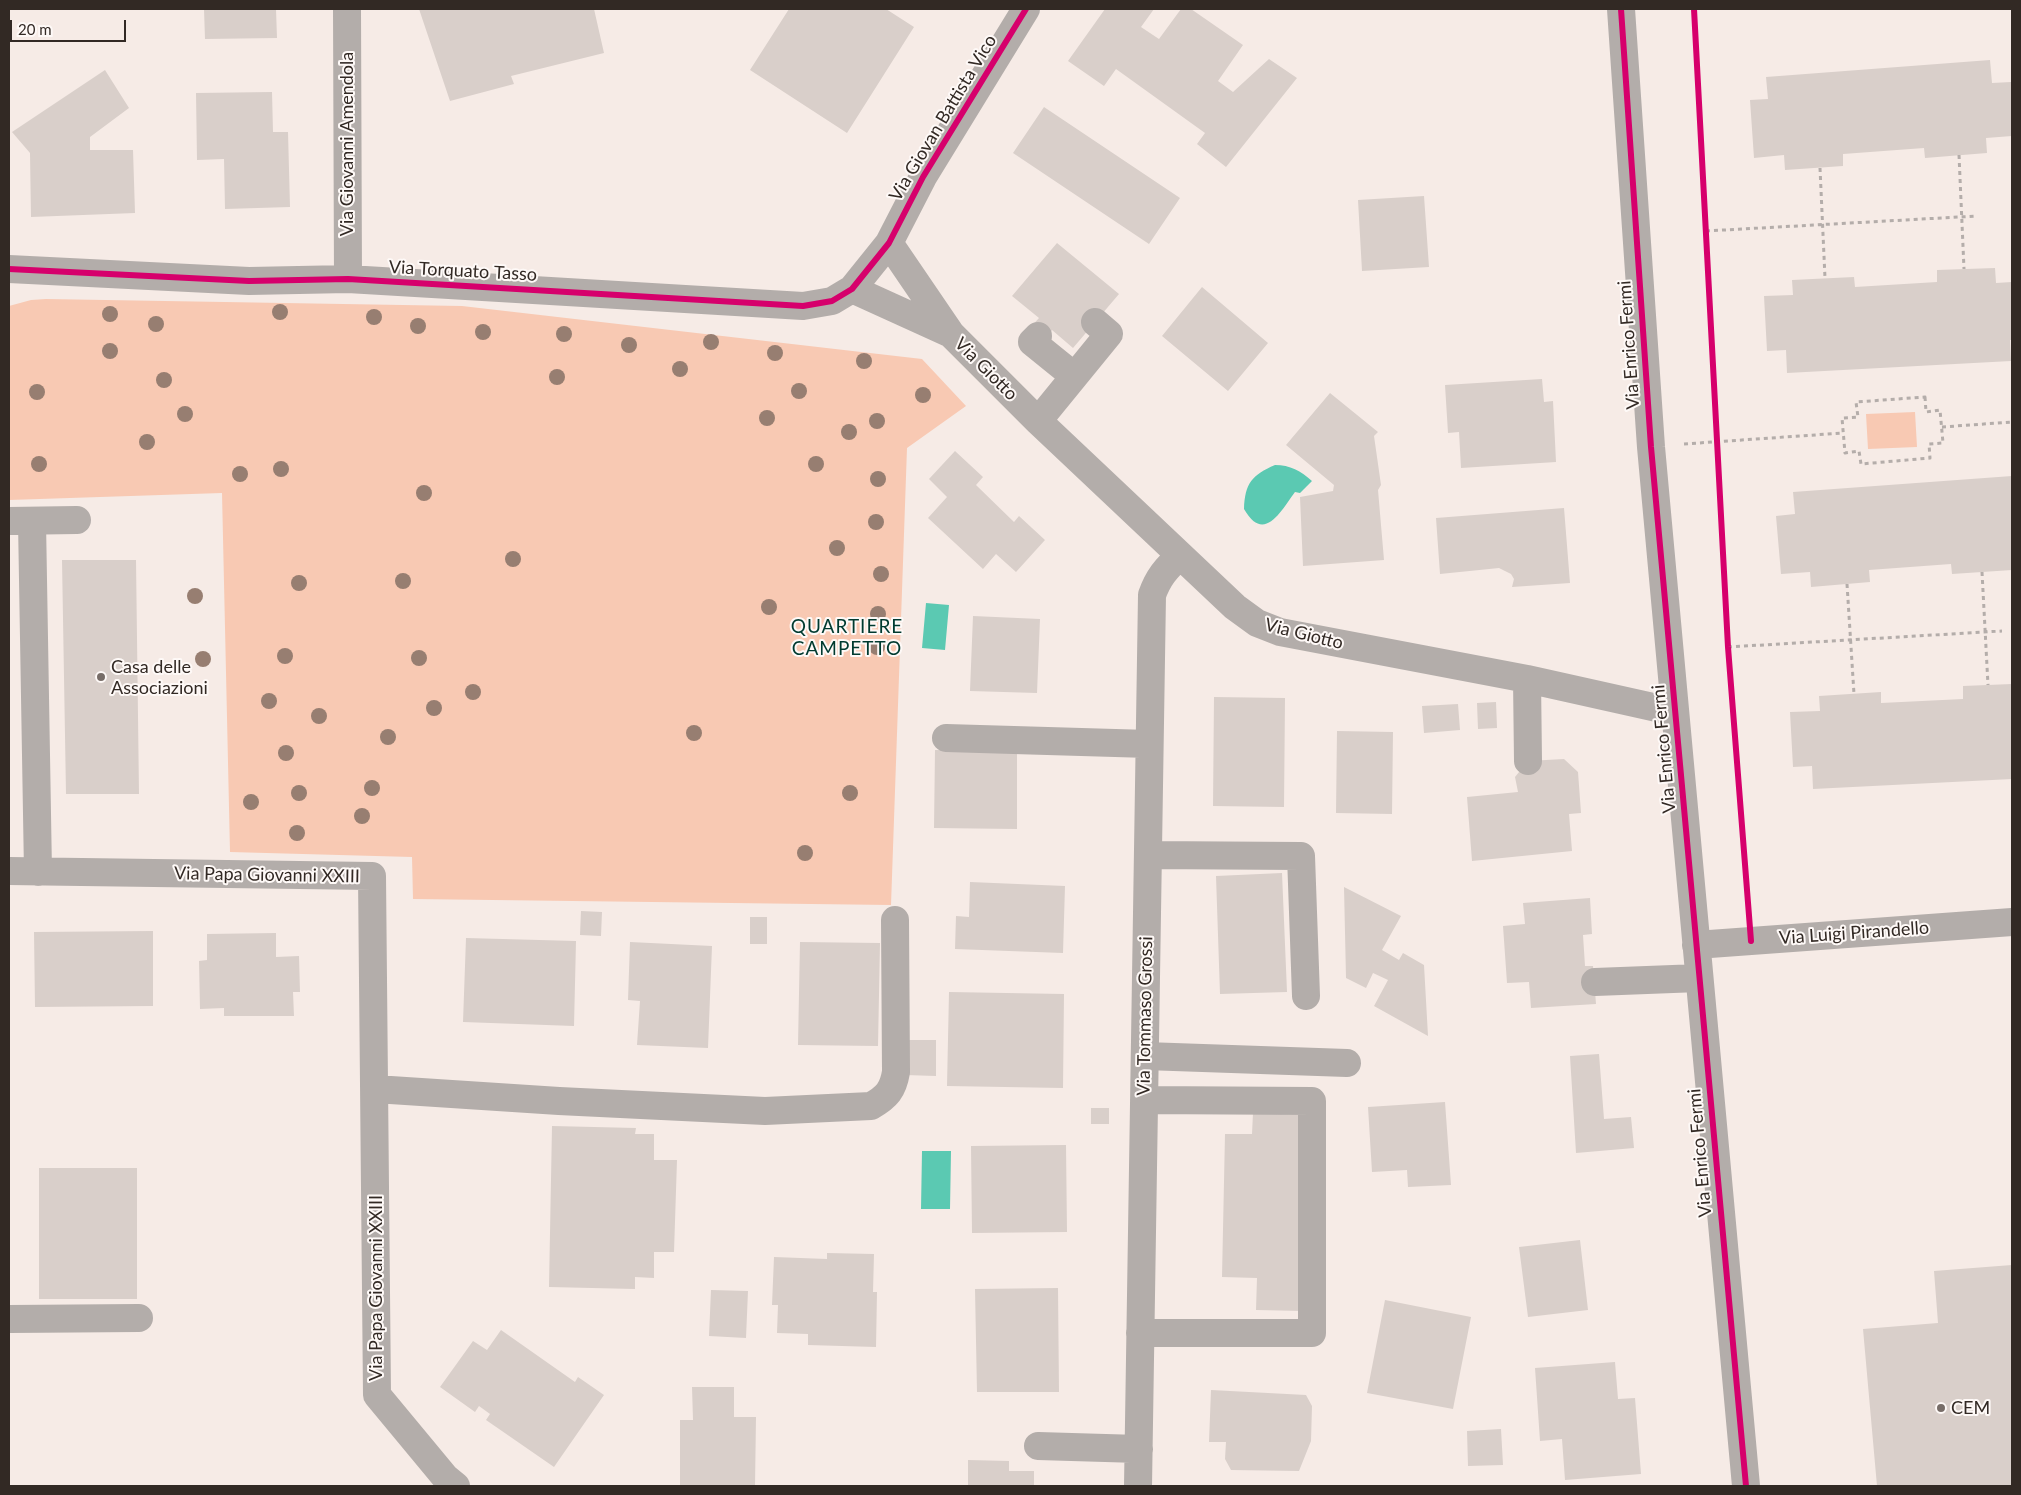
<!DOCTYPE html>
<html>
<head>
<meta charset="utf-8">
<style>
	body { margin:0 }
	#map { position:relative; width:2021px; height:1495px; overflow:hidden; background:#f6ebe6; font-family:Lato,sans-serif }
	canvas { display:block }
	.frame { position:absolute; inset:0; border:10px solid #322924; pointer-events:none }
	.scale { position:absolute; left:10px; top:20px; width:116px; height:22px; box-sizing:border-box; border:2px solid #322924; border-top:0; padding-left:6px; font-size:15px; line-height:18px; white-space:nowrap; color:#322924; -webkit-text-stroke:4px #fef9f7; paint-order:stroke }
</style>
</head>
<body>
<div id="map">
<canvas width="2021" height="1495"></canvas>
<div class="frame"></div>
<div class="scale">20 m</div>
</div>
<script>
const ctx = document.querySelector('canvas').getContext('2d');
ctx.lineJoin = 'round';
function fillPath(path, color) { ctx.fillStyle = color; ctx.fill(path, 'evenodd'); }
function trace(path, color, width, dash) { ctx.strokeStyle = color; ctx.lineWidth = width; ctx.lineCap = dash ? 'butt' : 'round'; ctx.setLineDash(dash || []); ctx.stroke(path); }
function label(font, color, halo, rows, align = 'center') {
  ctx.font = font + ' Lato,sans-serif'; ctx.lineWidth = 4; ctx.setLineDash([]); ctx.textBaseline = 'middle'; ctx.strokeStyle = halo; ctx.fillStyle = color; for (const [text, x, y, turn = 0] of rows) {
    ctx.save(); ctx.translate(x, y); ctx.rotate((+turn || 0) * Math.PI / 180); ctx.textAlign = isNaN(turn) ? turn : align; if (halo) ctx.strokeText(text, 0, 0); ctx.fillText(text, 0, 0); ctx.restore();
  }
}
const green = new Path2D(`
	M46,299L462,306L922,359L966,406L907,448L891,905L413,899L412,857L230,852L222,493L9,500V306L31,300Z
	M1915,412L1917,447L1868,449L1866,414Z`);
const water = new Path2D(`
	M1275,465C1290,465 1301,471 1312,481L1300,493L1295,492C1281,511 1264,544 1244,509C1245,483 1252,475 1275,465Z
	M926,603L949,605L945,650L922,648Z
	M922,1151H951L950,1209H921Z`);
const building = new Path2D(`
	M204,9H276L277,38L205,39Z
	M419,9H594L604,53L511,76L514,84L450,101Z
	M789,9H886L914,27L847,133L750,70Z
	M1105,9H1154L1141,27L1159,39L1181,9H1191L1243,45L1218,81L1233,92L1269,59L1297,78L1226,167L1197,144L1205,133L1116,69L1104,86L1068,61Z
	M1990,60L1992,83L2011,82L2012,136L1986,138L1987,153L1925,158L1924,148L1843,154V166L1785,170L1784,155L1754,158L1750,100L1768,99L1766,77Z
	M105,70L129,108L90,137V150H133L135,213L31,217L30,153L12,132Z
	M272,92L273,132H288L290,207L225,209L224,159L197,160L196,93Z
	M1044,107L1180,198L1149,244L1013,153Z
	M1424,196L1429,267L1362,271L1358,200Z
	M1057,243L1119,294L1073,348L1052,330L1044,341L1029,329L1039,318L1012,296Z
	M1995,268L1996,283L2012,282V340H2010L2011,361L1787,373L1786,350L1767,351L1764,296L1793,295L1792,280L1854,277L1855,287L1937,282V270Z
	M1202,287L1268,343L1228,391L1162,336Z
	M1542,379L1544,402L1553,401L1556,462L1461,468L1459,432L1448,433L1445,385Z
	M1330,393L1378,432L1374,436L1381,485L1378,490L1384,560L1303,566L1300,497L1333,491L1334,485L1286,445Z
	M955,451L983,477L976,485L1014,522L1019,516L1045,540L1016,572L996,554L983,569L928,518L947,497L929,479Z
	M2012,476V570L1952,574L1951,564L1869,570L1870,582L1811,587L1810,572L1781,574L1776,516L1795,514L1793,492Z
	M1564,508L1570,583L1512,587L1514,579L1511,574L1499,568L1440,574L1436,518Z
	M62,560H136L139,794H66Z
	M973,616L1040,619L1037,693L970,691Z
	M2012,684V779L1813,789L1812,766L1793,767L1790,712L1820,711L1819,696L1881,692V703L1963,699V686Z
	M1214,697L1285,698L1284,807L1213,806Z
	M1496,702L1497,728L1478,729L1477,703Z
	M1458,704L1460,730L1424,733L1422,706Z
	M1337,731L1393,732L1392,814L1336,813Z
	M935,750L1017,751V829L934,828Z
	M1564,759L1578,772L1581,813L1569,814L1572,851L1472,861L1467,797L1518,792L1515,777L1528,761Z
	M1282,873L1287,992L1220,994L1216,876Z
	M970,882L1065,886L1063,953L955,949L956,916L969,917Z
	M1344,887L1401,916L1382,950L1399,960L1403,953L1424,965L1428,1036L1374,1006L1388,980L1373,973L1366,988L1346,978Z
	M1590,898L1592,934L1583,935L1585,966H1593L1596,1004L1531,1008L1529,982L1507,983L1503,926L1525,924L1523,903Z
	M581,911L602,912L601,936L580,935Z
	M750,917H767V944H750Z
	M153,931V1006L35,1007L34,932Z
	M276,933V957L299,956L300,992H293L294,1016H224V1008L200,1009L199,961L207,960V934Z
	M466,938L576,941L574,1026L463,1022Z
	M630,942L712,946L708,1048L637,1045L640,1001L628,1000Z
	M800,942L880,943L878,1046L798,1045Z
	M949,992L1064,994L1063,1088L947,1086Z
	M905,1040H936V1076L905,1075Z
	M1599,1054L1604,1119L1631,1117L1634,1148L1576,1153L1570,1056Z
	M1445,1102L1451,1185L1408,1187L1407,1170L1372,1172L1368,1107Z
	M1091,1108H1109V1124H1091Z
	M1253,1113L1308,1115L1304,1311L1256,1310L1257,1278L1222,1277L1225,1134H1252Z
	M552,1126L636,1128L635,1134H654V1160H677L674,1252H654V1278L635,1277V1289L549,1287Z
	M1066,1145L1067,1232L972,1233L971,1146Z
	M39,1168H137V1299H39Z
	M1580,1240L1588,1310L1528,1317L1519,1247Z
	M827,1253L874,1254L873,1292H877L876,1347L808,1345V1334L777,1333L778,1305H772L774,1257L827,1259Z
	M2012,1265V1486H1877L1863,1329L1938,1323L1934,1271Z
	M1058,1288L1059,1392H977L975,1289Z
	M711,1290L748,1291L746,1338L709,1336Z
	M1385,1300L1471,1317L1453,1409L1367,1393Z
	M501,1330L575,1382L578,1377L604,1395L554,1467L486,1420L490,1414L479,1406L475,1412L440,1387L473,1341L487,1350Z
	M1615,1362L1618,1399L1635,1398L1641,1474L1565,1480L1562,1439L1540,1441L1535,1368Z
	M692,1387H734V1417H756L755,1486H680V1420H693Z
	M1211,1390L1306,1395L1312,1406L1311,1441L1299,1471L1231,1470L1225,1459L1226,1442H1209Z
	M1501,1429L1503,1465L1468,1466L1467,1431Z
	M968,1460L1009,1461V1471H1034V1486H968Z`);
const path = new Path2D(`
	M1959,155L1964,269
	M1820,168L1825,278
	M1706,231L1977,216
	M1925,397L1926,412L1940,410L1943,443L1929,444L1930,458L1861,464L1859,451L1845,453L1842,418L1858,417L1856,402Z
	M1942,427L2012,422
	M1684,444L1843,433
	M1982,572L1988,685
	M1847,584L1854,694
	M1728,647L2002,631`);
const minor = new Path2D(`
	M347,9L348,279
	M1621,9L1651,447L1746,1486
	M889,243L951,334L1038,421L1235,607L1257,623L1280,632L1527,679L1675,712
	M9,269L249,281L348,279L803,306L832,301L852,289L889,243L923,177L1026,9
	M852,289L951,334
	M1038,336L1032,342L1074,376
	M1038,421L1109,334L1095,322
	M9,521L77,520
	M32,521L38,872
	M1527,679L1528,761
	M946,738L1149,744
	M1148,855L1301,856L1306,996
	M9,871L372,876L377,1395L445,1477L456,1486
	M1696,945L2012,922
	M1595,982L1699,978
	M1145,1056L1347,1063
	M375,1089L559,1101L765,1111L871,1106C887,1097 893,1090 896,1072L895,920
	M9,1319L139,1318
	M1140,1333H1312V1101L1144,1100
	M1038,1446L1139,1449
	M1138,1486L1152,595C1158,578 1166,568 1180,556`);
const cycleway = new Path2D(`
	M1621,9L1651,447L1746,1486
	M1694,9L1728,647L1751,941
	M9,269L249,281L348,279L803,306L832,301L852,289L889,243L923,177L1026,9`);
const trees = [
	[280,312],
	[110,314],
	[374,317],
	[156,324],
	[418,326],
	[483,332],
	[564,334],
	[711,342],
	[629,345],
	[110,351],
	[775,353],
	[864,361],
	[680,369],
	[557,377],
	[164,380],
	[799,391],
	[37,392],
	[923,395],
	[185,414],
	[767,418],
	[877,421],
	[849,432],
	[147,442],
	[39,464],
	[816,464],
	[281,469],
	[240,474],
	[878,479],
	[424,493],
	[876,522],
	[837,548],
	[513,559],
	[881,574],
	[403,581],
	[299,583],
	[195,596],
	[769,607],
	[878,614],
	[877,647],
	[285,656],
	[419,658],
	[203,659],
	[473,692],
	[269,701],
	[434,708],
	[319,716],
	[694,733],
	[388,737],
	[286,753],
	[372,788],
	[299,793],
	[850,793],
	[251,802],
	[362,816],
	[297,833],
	[805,853]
];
const markers = [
	[101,677,5,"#776d68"],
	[1941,1408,5,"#776d68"]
];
const streetNames = [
	["Via Giovan Battista Vico",943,118,-59],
	["Via Giovanni Amendola",347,144,-90],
	["Via Torquato Tasso",463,271,3],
	["Via Enrico Fermi",1629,345,-94],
	["Via Giotto",986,369,45],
	["Via Giotto",1304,634,14],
	["Via Enrico Fermi",1664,749,-95],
	["Via Papa Giovanni XXIII",267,875,1],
	["Via Luigi Pirandello",1854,933,-4],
	["Via Tommaso Grossi",1145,1016,-89],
	["Via Enrico Fermi",1700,1153,-95],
	["Via Papa Giovanni XXIII",376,1288,-90]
];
const poiNames = [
	["Casa delle",111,667],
	["Associazioni",111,688],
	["CEM",1951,1408]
];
const neighbourhoodNames = [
	["QUARTIERE",847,627],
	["CAMPETTO",847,649]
];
fillPath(green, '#f8c9b3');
fillPath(water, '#5bc9b2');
fillPath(building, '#d9cfca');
trace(path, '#b4adaa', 3, [4, 4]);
trace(minor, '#b3adaa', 28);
trace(cycleway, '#d6006c', 6);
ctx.fillStyle = '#977e71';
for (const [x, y] of trees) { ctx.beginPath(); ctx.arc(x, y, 8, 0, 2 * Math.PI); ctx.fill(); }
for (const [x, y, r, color] of markers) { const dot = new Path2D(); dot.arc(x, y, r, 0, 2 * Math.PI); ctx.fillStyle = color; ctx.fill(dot); trace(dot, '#fef9f7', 2); }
label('18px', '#322924', '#fef9f7', streetNames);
label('18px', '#322924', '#fef9f7', poiNames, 'left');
ctx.letterSpacing = '1px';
label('19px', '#003a2f', '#fef9f7', neighbourhoodNames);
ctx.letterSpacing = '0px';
</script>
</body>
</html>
